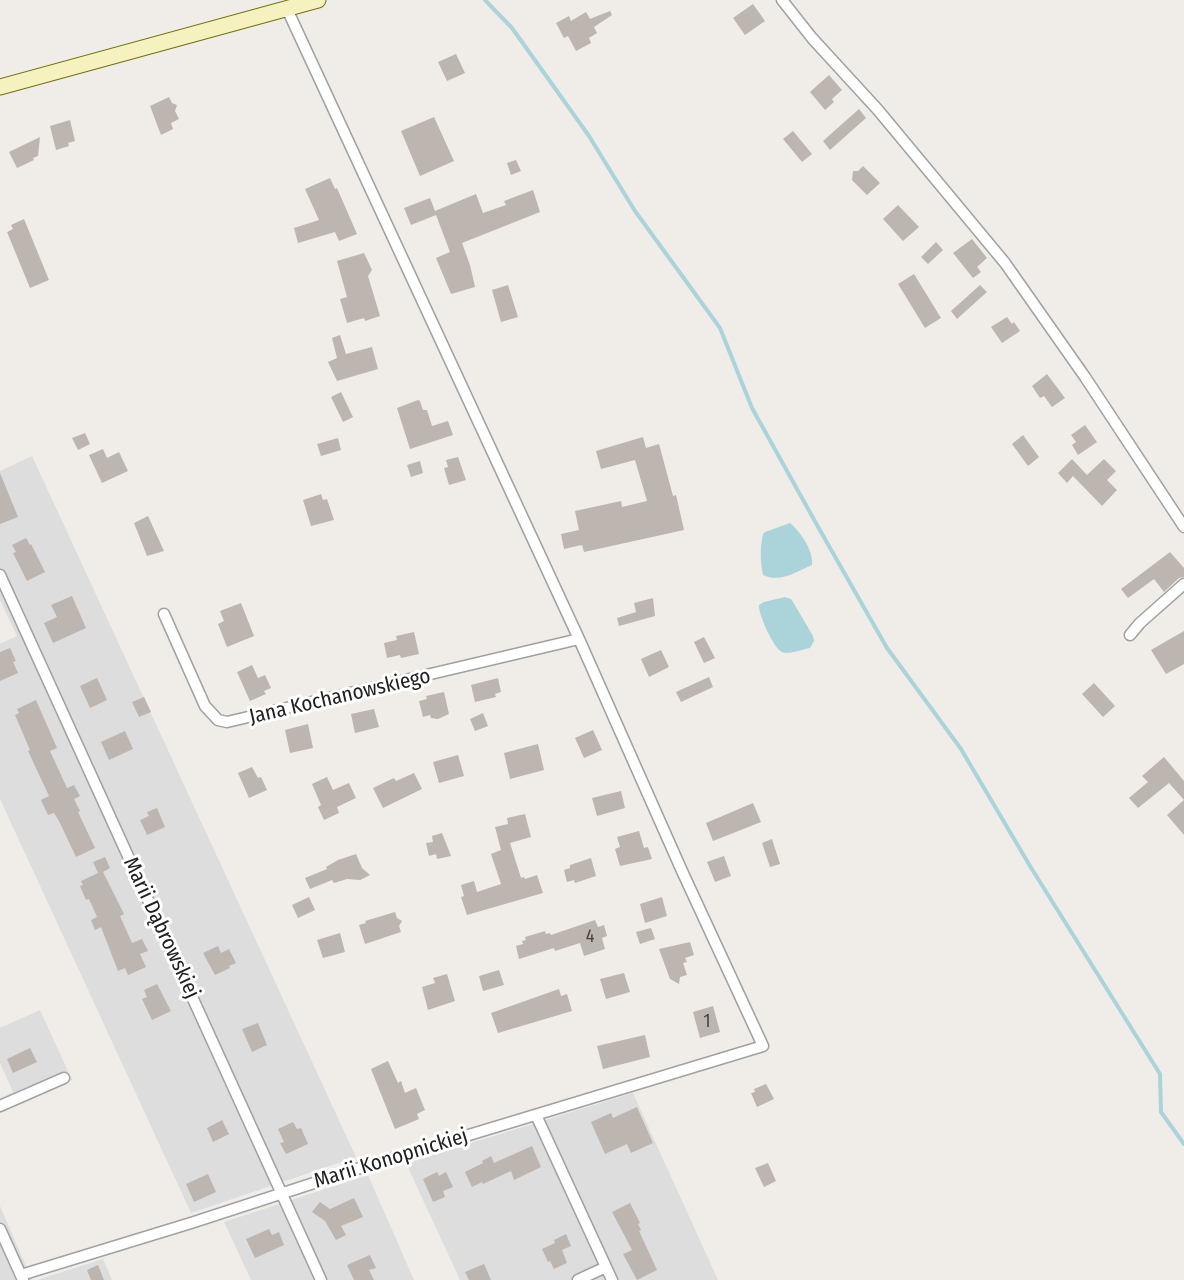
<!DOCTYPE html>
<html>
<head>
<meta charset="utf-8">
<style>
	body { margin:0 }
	canvas { display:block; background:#f0ece7 }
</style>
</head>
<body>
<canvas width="1184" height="1280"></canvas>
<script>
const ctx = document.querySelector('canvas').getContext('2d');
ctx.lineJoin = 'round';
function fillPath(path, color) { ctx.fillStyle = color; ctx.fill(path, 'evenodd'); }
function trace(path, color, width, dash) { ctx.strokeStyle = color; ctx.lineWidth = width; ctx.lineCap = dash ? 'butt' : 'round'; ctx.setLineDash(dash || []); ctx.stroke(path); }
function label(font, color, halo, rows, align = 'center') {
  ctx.font = font + ' "Fira Sans Condensed",sans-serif'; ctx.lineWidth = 6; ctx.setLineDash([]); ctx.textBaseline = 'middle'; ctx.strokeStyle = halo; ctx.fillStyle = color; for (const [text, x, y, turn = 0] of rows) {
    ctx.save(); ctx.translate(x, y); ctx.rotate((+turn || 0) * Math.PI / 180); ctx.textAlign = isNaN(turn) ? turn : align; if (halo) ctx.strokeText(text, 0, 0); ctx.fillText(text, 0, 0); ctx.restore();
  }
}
const residential = new Path2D(`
	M32,456L356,1157L191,1213L0,799V644L17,636L0,600V471Z
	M40,1010L72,1080L0,1113V1098L13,1092L0,1063V1028Z
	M633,1093L718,1280H460L406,1163Z
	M368,1175L414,1280H251L224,1222Z
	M0,1206L32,1280H0Z
	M103,1259L112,1280H37Z`);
const water = new Path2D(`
	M790,523C800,531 814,551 812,565C796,572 780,583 763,575C760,561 760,548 763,534L765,532Z
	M785,597L791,599L793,602L813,636L814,641L810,648C803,649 789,655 782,652C774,649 758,614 759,605L764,602Z`);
const stream = new Path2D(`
	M485,0L512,28L589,136L635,211L720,328L752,408L817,525L887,648L961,749L1030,866L1160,1074L1161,1112L1184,1144`);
const building = new Path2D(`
	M753,4L765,21L745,35L733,18Z
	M610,11L612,15L594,27L597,33L589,38L591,43L576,51L568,36L564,38L556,23L569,16L571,21L586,12L590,19Z
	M456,54L465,73L447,81L438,62Z
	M829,75L842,90L832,99L834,102L825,110L810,92Z
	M169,97L172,103L177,105L175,111L179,119L171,123L173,129L161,135L150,106Z
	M859,109L866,118L830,150L823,141Z
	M434,117L454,161L420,176L401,131Z
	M70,120L75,141L68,143L69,146L56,150L50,126Z
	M793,131L812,154L802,162L783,139Z
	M40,137L38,156L33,158L34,160L17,168L9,152Z
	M516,160L521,171L511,175L507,163Z
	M863,166L880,183L867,195L852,180L853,171H858Z
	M330,178L335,189L337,188L357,234L339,241L335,232L298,243L294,228L319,220L305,189Z
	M533,190L540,212L462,243L470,265L475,287L451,294L436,258L450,252L436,215L411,225L404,208L430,198L435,211L476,194L483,213L506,205L504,201Z
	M898,205L919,227L903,241L883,219Z
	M24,219L49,280L30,288L7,232L13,229L11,225Z
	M972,239L987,258L977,267L981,272L973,278L953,253Z
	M936,242L943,250L928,264L921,257Z
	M364,253L372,270L368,276L380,316L365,321L364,318L347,323L340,299L347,297L337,261Z
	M914,274L941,318L925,328L898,284Z
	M508,285L518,317L501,322L492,290Z
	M980,285L987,292L957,319L951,311Z
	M1007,317L1012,324L1014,322L1020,331L1002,343L991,327Z
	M340,335L346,354L372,347L378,369L337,381L328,362L337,358L332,338Z
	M1047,374L1065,398L1052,407L1044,396L1040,398L1032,386Z
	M341,392L353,417L343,422L331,397Z
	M418,400L420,401L423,410H427L432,426L448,421L453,435L410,449L397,408Z
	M1085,425L1097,442L1078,455L1072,445L1076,442L1071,435Z
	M85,433L90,444L78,450L72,438Z
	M1023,435L1039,457L1028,466L1012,444Z
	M643,437L646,448L659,444L673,496L676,495L684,530L584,552L582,545L564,549L561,534L579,530L575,511L621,501L622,507L647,501L635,460L601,469L596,451Z
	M338,438L341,450L321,456L317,444Z
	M103,449L107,458L119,452L128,471L102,483L89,455Z
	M458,457L466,480L449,485L444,468L448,467L446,460Z
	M1072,459L1087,475L1104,459L1116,471L1107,480L1117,490L1102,506L1073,476L1067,483L1058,473Z
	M420,461L423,473L411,477L407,465Z
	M0,473L18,517L0,524Z
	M321,494L323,500L327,499L334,520L311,526L303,500Z
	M148,516L164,551L147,556L134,523Z
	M26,538L30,545L31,544L45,572L27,581L13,553L16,552L12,545Z
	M1170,552L1184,568V577L1179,578L1164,592L1154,579L1128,598L1121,589Z
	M72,596L86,628L53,643L44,623L57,617L51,605Z
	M653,598L655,616L619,626L617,618L636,612L634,603Z
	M241,603L254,636L227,647L218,624L224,621L220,611Z
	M1184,631V664L1166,674L1151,650Z
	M414,632L419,654L401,658L400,655L387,658L384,643L397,640L396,636Z
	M704,637L715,658L704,663L694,642Z
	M10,648L16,661L13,662L18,673L0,681V652Z
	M661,650L669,667L649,677L641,659Z
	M252,665L258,678L265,675L271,688L264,691L266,694L250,701L237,672Z
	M709,677L713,687L681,702L676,692Z
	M97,678L107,700L90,708L80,686Z
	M498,678L501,692L495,694L496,697L475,702L471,685Z
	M1094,683L1115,706L1103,717L1082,694Z
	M444,692L449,714L438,719L431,718L430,715L423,717L419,701L427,699L426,696Z
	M144,697L151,712L139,717L132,702Z
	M36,700L57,748L50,751L67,788L74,785L80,796L74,799L80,811L78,812L95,848L76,857L59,821L54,813L48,815L41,800L49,796L28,751L30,750L15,715L19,713L17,709Z
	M374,709L379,727L355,733L351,714Z
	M483,713L488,726L475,731L470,719Z
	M308,724L313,748L290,753L285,730Z
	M593,730L602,750L584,758L575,738Z
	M125,731L133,749L109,760L101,742Z
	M538,744L544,770L510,779L504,753Z
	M458,755L464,776L439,783L433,762Z
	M1164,757L1184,781V800L1169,783L1138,808L1129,798L1148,782L1142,776Z
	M252,767L258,778L261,777L267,790L249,798L238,773Z
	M414,773L422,789L383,808L373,788L394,778L396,781Z
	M327,777L333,790L349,783L356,798L337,807L339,813L324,820L318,807L321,805L312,784Z
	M621,791L625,808L597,816L592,798Z
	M1184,800V835L1167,815Z
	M753,803L761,822L713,841L706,823Z
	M157,808L165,827L147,835L140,820L149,816L147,812Z
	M525,814L531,837L510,843L521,878L524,877L525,879L537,875L543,893L467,915L461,897L464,896L461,885L474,881L477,892L501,884L491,854L501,850L495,827L508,824L507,818Z
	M639,831L644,848L648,847L652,859L620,866L615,849L620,847L617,837Z
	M442,833L451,856L437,859L436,854L429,856L426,843L433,842L432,836Z
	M772,839L780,864L770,867L762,843Z
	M356,854L362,868L370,875L360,880L347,879L334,883L332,880L310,889L305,878L327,869L326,867L338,860Z
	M724,856L731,876L715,882L707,862Z
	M105,857L110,868L103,872L124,914L120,916L132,943L142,939L148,951L140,954L146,967L128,975L125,968L118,971L101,927L95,930L91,920L97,917L89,899L86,900L80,886L83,885L81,881L98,873L93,862Z
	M591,858L596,876L575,883L574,880L567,882L564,870L570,868V865Z
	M309,897L315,910L298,918L292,905Z
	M662,897L667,916L645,923L640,904Z
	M395,912L397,918L402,921L399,926L401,932L365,944L359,925L366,923L365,921Z
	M595,920L598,927L604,925L607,936L602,938L605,949L584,956L580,943L555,951L554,948L519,959L516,946L523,944L522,941L526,940L525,937L545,931L546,934L550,933L551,935Z
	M651,928L655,939L640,944L636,932Z
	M340,933L345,952L323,958L317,940Z
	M690,942L694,955L685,958L687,962L683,963L687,975L680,977L679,984L670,979L659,949Z
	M218,946L221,953L229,949L236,963L229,966L230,968L215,975L203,953Z
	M499,970L504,985L483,991L479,976Z
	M624,973L630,992L606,999L600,979Z
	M447,974L455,1001L428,1010L422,987L435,983L433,978Z
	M157,984L171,1011L152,1020L142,999L147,997L144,990Z
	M559,989L561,996L567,994L572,1011L498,1033L491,1013Z
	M713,1006L720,1032L700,1038L693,1012Z
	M258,1023L267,1045L252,1052L242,1029Z
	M645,1035L650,1057L603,1069L597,1046Z
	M30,1048L37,1062L13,1073L7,1059Z
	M388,1061L398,1083L401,1081L405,1093L416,1088L425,1110L417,1114L419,1119L395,1129L371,1069Z
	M766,1084L774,1099L757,1107L751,1093L755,1092L754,1089Z
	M637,1107L653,1143L631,1153L627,1144L605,1154L591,1122L611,1113L613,1118Z
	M222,1120L229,1134L213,1142L207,1128Z
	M293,1122L297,1129L301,1128L308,1144L286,1154L280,1143L284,1142L278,1129Z
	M532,1146L541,1167L514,1180L511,1171L483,1184L482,1182L472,1187L465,1172L483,1163L482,1161L491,1156L494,1163Z
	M768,1163L776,1181L764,1187L755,1168Z
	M437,1172L439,1176L446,1172L453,1187L443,1191L445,1197L433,1202L423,1179Z
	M208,1174L216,1192L194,1202L186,1184Z
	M354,1198L363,1217L341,1226L346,1235L336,1240L325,1221L312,1212L320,1202L330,1209Z
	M630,1203L640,1223L638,1224L641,1230L639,1231L657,1270L637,1280L623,1254L632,1250L612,1212Z
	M269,1229L272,1235L279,1232L284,1245L255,1258L246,1239Z
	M566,1234L571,1246L562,1250L567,1263L554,1269L550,1261L548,1262L542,1249L555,1243L554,1240Z
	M370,1255L376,1268L369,1270L374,1280H354L347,1265Z
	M484,1264L491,1280H469L465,1272Z
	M98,1265L104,1280H91L87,1270Z`);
const street = new Path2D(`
	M782,0L812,38L878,110L1005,263L1085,377L1184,527
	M0,575L321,1280
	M164,614L205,706L218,720L227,722L579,639
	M1130,635L1140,623L1184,584
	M0,1106L64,1078
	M536,1115L612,1280
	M0,1229L23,1280
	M21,1275L191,1223L363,1167L763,1046L682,871L579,639L287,9
	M578,1280L606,1267`);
const secondary = new Path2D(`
	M0,87L318,0`);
const numberNames = [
	["4",590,937],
	["1",707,1022]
];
const streetNames = [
	["Jana Kochanowskiego",340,697,-13],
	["Marii Dąbrowskiej",161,928,65],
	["Marii Konopnickiej",391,1159,-17]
];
fillPath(residential, '#dedddd');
fillPath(water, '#abd4da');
trace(stream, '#abd4da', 4);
fillPath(building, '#bdb5b0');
trace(street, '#a1a1a1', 13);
trace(secondary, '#70710d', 17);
trace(street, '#fff', 10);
trace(secondary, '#f5f2bf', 15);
label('18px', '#474544', null, numberNames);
label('21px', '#202020', '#fff', streetNames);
</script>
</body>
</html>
